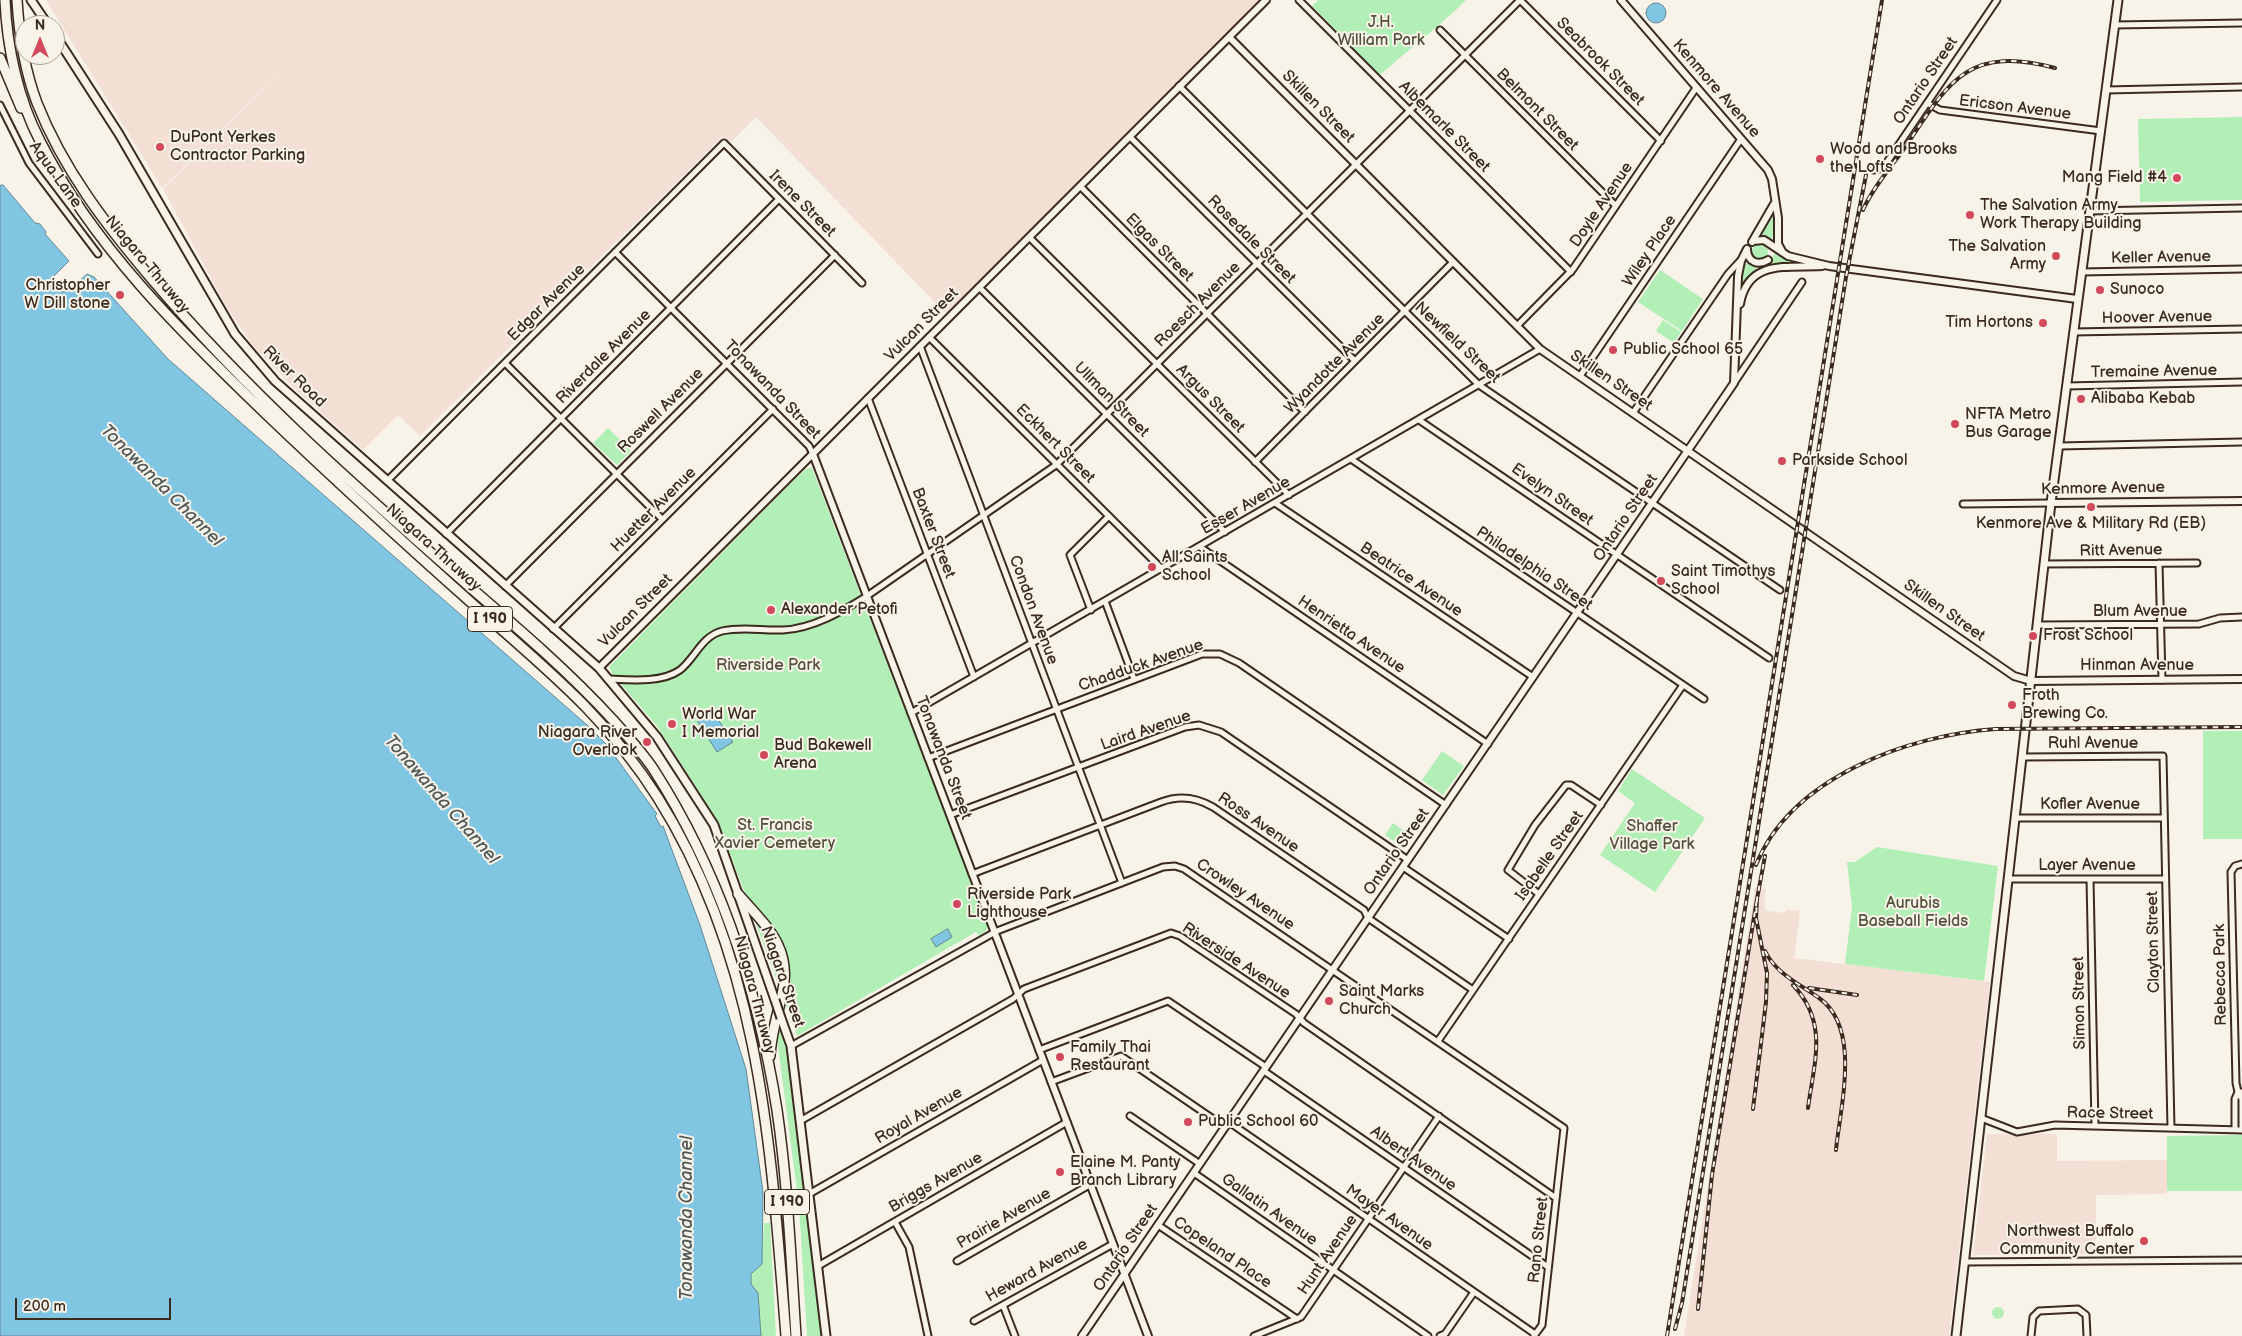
<!DOCTYPE html>
<html>
<head>
<meta charset="utf-8">
<style>
	body { margin:0 }
	#map { position:relative; width:2242px; height:1336px; overflow:hidden; background:#f7f3e8; font-family:"Balsamiq Sans",sans-serif }
	canvas { display:block }
	.north { position:absolute; left:15px; top:15px; width:50px; height:50px; box-sizing:border-box; background:#f7f3e8; border:1px solid #aca397; border-radius:50%; rotate:0deg; font-size:14px; font-weight:700; line-height:20px; text-align:center; color:#3b2a1e }
	.north::after { content:''; display:block; margin:auto; width:18px; height:22px; background:#d1495b; clip-path:polygon(50% 0,100% 100%,50% 72%,0 100%) }
	.scale { position:absolute; left:15px; top:1298px; width:156px; height:22px; box-sizing:border-box; border:2px solid #3b2a1e; border-top:0; padding-left:6px; font-size:15px; line-height:18px; white-space:nowrap; color:#3b2a1e; -webkit-text-stroke:4px #f7f3e8; paint-order:stroke }
</style>
</head>
<body>
<div id="map">
<canvas width="2242" height="1336"></canvas>
<div class="north">N</div>
<div class="scale">200 m</div>
</div>
<script>
const ctx = document.querySelector('canvas').getContext('2d');
ctx.lineJoin = 'round';
function fillPath(path, color) { ctx.fillStyle = color; ctx.fill(path, 'evenodd'); }
function trace(path, color, width, dash) { ctx.strokeStyle = color; ctx.lineWidth = width; ctx.lineCap = dash ? 'butt' : 'round'; ctx.setLineDash(dash || []); ctx.stroke(path); }
function label(font, color, halo, rows, align = 'center') {
  ctx.font = font + ' "Balsamiq Sans",sans-serif'; ctx.lineWidth = 4; ctx.setLineDash([]); ctx.textBaseline = 'middle'; ctx.strokeStyle = halo; ctx.fillStyle = color; for (const [text, x, y, turn = 0] of rows) {
    ctx.save(); ctx.translate(x, y); ctx.rotate((+turn || 0) * Math.PI / 180); ctx.textAlign = isNaN(turn) ? turn : align; if (halo) ctx.strokeText(text, 0, 0); ctx.fillText(text, 0, 0); ctx.restore();
  }
}
const built = new Path2D(`
	M46,0H1264L949,317L756,117L731,142L723,136L420,436L398,415L363,450L298,392L252,345L226,306L163,189L320,34L162,188Z
	M1755,888L1766,889L1764,907L1767,911L1785,913L1786,910L1800,911L1794,958L1990,982L1949,1336H1684Z
	M1987,1134H2057V1161L2167,1160V1194L2096,1195V1254L1973,1255Z`);
const green = new Path2D(`
	M1318,0H1466C1439,27 1409,49 1380,75L1312,6Z
	M2242,117V200L2140,202L2138,119Z
	M1772,218L1775,219L1772,241L1760,235Z
	M1752 252a8 8 0 1 1 16 0a8 8 0 1 1-16 0Z
	M1775,252L1789,261L1809,264L1774,265L1771,261Z
	M1745,262L1757,269L1745,281L1740,292Z
	M1660,270L1703,299L1682,331L1638,302Z
	M1663,320L1681,332L1674,343L1656,331Z
	M608,428L631,451L617,465L593,443Z
	M812,468L988,926L986,931L979,936L976,932L797,1036L719,823L657,726L613,675L609,667L796,478L806,469Z
	M2203,731H2242V839H2203Z
	M1442,751L1464,766L1443,795L1422,780Z
	M1632,769L1705,818L1655,892L1600,855L1635,803L1618,791Z
	M1393,823L1413,837L1405,849L1385,835Z
	M1877,847L1998,866L1984,981L1845,964L1852,907L1847,862H1855Z
	M780,1028L787,1049L822,1336H807L799,1206L777,1039Z
	M2242,1135V1191H2167V1136Z
	M764,1223H770L776,1336H761L758,1293L751,1284V1274L762,1264Z
	M1992 1313a6 6 0 1 1 12 0a6 6 0 1 1-12 0Z`);
const water = new Path2D(`
	M1646 13a10 10 0 1 1 20 0a10 10 0 1 1-20 0Z
	M3,185L35,223L40,224L46,232L45,234L69,261L48,282L50,285L53,287L59,280L62,282L56,289L63,292L70,289L87,274L94,277L168,359L587,725L606,744L657,814L655,816L661,827L663,826L700,925L746,1069L763,1192L762,1264L751,1274V1284L758,1293L761,1336H0V186Z
	M713,712L733,742L717,752L698,722Z
	M948,929L952,937L936,947L931,939Z`);
const minor = new Path2D(`
	M1299,0L1571,272
	M1520,0L1661,141
	M2114,25L2242,23
	M1440,30L1616,206
	M1179,86L1479,385L1780,590
	M2106,90L2242,87
	M1927,103L1940,110L2101,131
	M0,105L29,163L98,254
	M1130,137L1355,361
	M1873,170L1883,168L1997,0
	M1080,186L1305,412
	M2089,211L2242,208
	M1029,237L1289,495
	M615,252L809,446L813,454
	M2081,272L2242,269
	M979,287L1225,532
	M1517,326L1573,269L1696,88
	M2073,332L2242,329
	M929,337L1162,569
	M920,346L1122,883
	M505,363L662,519
	M1580,376L1741,139
	M1734,383L1802,282
	M2066,386L2242,382
	M868,398L974,677
	M1633,413L1728,274L1740,261
	M1419,420L1769,658
	M2059,446L2242,442
	M1351,459L1704,699
	M1255,462L1453,262
	M387,481L724,143L862,283
	M1275,503L1533,677
	M1963,504L2051,503
	M446,534L779,199
	M1200,547L1488,744
	M2159,563L2162,680
	M2044,564L2197,563
	M505,586L835,255
	M1105,601L1134,679
	M1091,610L1070,555L1109,516
	M2038,625L2199,624L2220,618L2242,617
	M553,629L773,409
	M609,679C630,680 662,683 680,670C695,658 702,636 722,631C743,626 762,631 783,630C812,629 843,611 867,596L1056,465L1520,0
	M911,713L1540,349
	M2023,757L2163,756L2171,1128
	M928,758L1202,654H1220L1239,663L1446,805
	M950,815L1185,727L1199,725L1221,732L1408,860
	M2016,818H2164
	M2242,864L2235,866L2231,872L2236,1083L2238,1092H2242
	M1403,867L1509,939
	M972,874L1161,802C1179,795 1196,797 1213,807L1364,910L1368,918L1473,990
	M2009,879H2165
	M2090,879L2095,1126
	M1539,894L1508,870L1535,825L1566,785H1571L1601,805
	M1438,1041L1683,685
	M791,1046L997,931L1163,867L1175,866L1184,869L1564,1128L1542,1325L1534,1336
	M1039,1050L1168,1001L1266,1067
	M1264,1071L1548,1267
	M1051,1082L1121,1056L1225,1127
	M2238,1092L2242,1099V1130
	M1130,1116L1200,1164
	M1981,1118L2017,1132L2055,1125L2242,1130
	M800,1121L1013,999L1024,989L1171,933L1180,936L1296,1014L1304,1023L1556,1198
	M1229,1122L1535,1334
	M2235,1130V1099L2238,1092
	M1194,1173L1428,1336
	M809,1194L1043,1060
	M895,1222L909,1247L928,1336
	M1158,1225L1297,1319
	M957,1261L1091,1184
	M1965,1262L2242,1260
	M818,1266L1067,1122
	M1003,1305L1015,1336
	M974,1321L1113,1244
	M1254,1336L1301,1317L1439,1116
	M1440,1336L1445,1334L1474,1292
	M2031,1336L2033,1317L2039,1311L2078,1309L2086,1315L2087,1336`);
const tertiary = new Path2D(`
	M1621,0L1768,170L1772,179L1778,218V244L1782,251
	M1229,37L1540,349L2014,676L2031,681L2242,679
	M1753,241L1764,240L1788,256L1829,266L2077,299
	M1752,242L1774,204
	M1747,250C1748,262 1758,266 1768,260
	M1740,304C1748,259 1787,268 1822,266
	M813,454L1148,1336
	M2051,503L2242,501
	M599,668L1266,0
	M1082,1336L1734,383L1738,276L1741,261L1747,249`);
const secondary = new Path2D(`
	M31,0L48,25
	M55,35L119,134L235,334L275,381L599,668L657,737L714,825L775,1000
	M781,1018L791,1046L826,1336
	M1956,1336L2051,503L2118,0`);
const motorway = new Path2D(`
	M5,0C7,47 18,99 40,141C92,245 183,334 266,414C334,479 404,543 475,606C545,668 607,717 658,798C761,961 771,1150 786,1336
	M17,0C19,34 25,71 37,103C63,169 106,225 151,278C247,392 359,490 471,588C520,630 569,672 613,720C627,736 642,752 654,770C720,873 758,990 777,1110C788,1185 791,1261 796,1336
	M0,58L21,108
	M738,894C767,927 793,948 782,995C777,1016 771,1035 770,1056`);
const rail = new Path2D(`
	M1863,210C1873,187 1892,166 1906,146C1949,81 1968,45 2055,68
	M1756,865C1791,777 1909,735 1996,729L2242,727
	M1765,951C1776,974 1800,984 1819,998C1862,1028 1840,1107 1836,1150
	M1793,985C1829,1023 1814,1062 1808,1108
	M1809,988L1857,995
	M1753,1109L1766,1002L1767,973L1756,918L1757,899L1765,856
	M1698,1309L1712,1175L1757,899
	M1675,1329L1682,1303L1846,277L1866,175
	M1667,1336L1882,0`);
const secondaryBridge = new Path2D(`
	M775,1000L781,1018`);
const markers = [
	[160,147,5,"#d1495b"],
	[1820,159,5,"#d1495b"],
	[2177,178,5,"#d1495b"],
	[1970,215,5,"#d1495b"],
	[2056,256,5,"#d1495b"],
	[2100,290,5,"#d1495b"],
	[120,295,5,"#d1495b"],
	[2043,323,5,"#d1495b"],
	[1613,350,5,"#d1495b"],
	[2081,399,5,"#d1495b"],
	[1955,424,5,"#d1495b"],
	[1782,461,5,"#d1495b"],
	[2091,507,5,"#d1495b"],
	[1152,567,5,"#d1495b"],
	[1661,581,5,"#d1495b"],
	[771,610,5,"#d1495b"],
	[2033,636,5,"#d1495b"],
	[2012,705,5,"#d1495b"],
	[672,724,5,"#d1495b"],
	[647,742,5,"#d1495b"],
	[764,755,5,"#d1495b"],
	[957,904,5,"#d1495b"],
	[1329,1001,5,"#d1495b"],
	[1060,1057,5,"#d1495b"],
	[1188,1122,5,"#d1495b"],
	[1060,1172,5,"#d1495b"],
	[2144,1241,5,"#d1495b"]
];
const shields = [
	[490,619,45],
	[787,1202,45]
];
const shieldNames = [
	["I 190",490,619],
	["I 190",787,1202]
];
const parkNames = [
	["J.H.",1381,23],
	["William Park",1381,41],
	["Riverside Park",768,666],
	["St. Francis",775,826],
	["Xavier Cemetery",775,844],
	["Shaffer",1652,827],
	["Village Park",1652,845],
	["Aurubis",1913,904],
	["Baseball Fields",1913,922]
];
const streetNames = [
	["Seabrook Street",1600,62,45],
	["Ontario Street",1926,81,-56],
	["Kenmore Avenue",1716,89,49],
	["Skillen Street",1318,107,45],
	["Ericson Avenue",2015,108,7],
	["Belmont Street",1537,110,45],
	["Albemarle Street",1444,127,45],
	["Aqua Lane",55,175,54],
	["Irene Street",802,204,45],
	["Doyle Avenue",1602,205,-56],
	["Rosedale Street",1251,240,45],
	["Elgas Street",1159,248,45],
	["Wiley Place",1650,251,-56],
	["Keller Avenue",2161,258,-1],
	["Niagara Thruway",147,265,50],
	["Edgar Avenue",547,303,-45],
	["Roesch Avenue",1198,305,-45],
	["Hoover Avenue",2157,318,-1],
	["Vulcan Street",922,325,-45],
	["Newfield Street",1457,343,43],
	["Riverdale Avenue",604,357,-45],
	["Wyandotte Avenue",1335,364,-45],
	["Tremaine Avenue",2154,372,-1],
	["River Road",294,377,44],
	["Skillen Street",1611,381,34],
	["Tonawanda Street",772,390,46],
	["Argus Street",1210,399,45],
	["Ullman Street",1111,400,45],
	["Roswell Avenue",661,411,-45],
	["Eckhert Street",1055,444,45],
	["Kenmore Avenue",2103,489,-1],
	["Evelyn Street",1552,495,35],
	["Esser Avenue",1246,506,-30],
	["Huetter Avenue",654,510,-45],
	["Ontario Street",1626,518,-56],
	["Baxter Street",933,533,69],
	["Niagara Thruway",433,548,42],
	["Ritt Avenue",2121,551,-1],
	["Philadelphia Street",1534,569,34],
	["Beatrice Avenue",1411,580,34],
	["Condon Avenue",1033,610,70],
	["Vulcan Street",636,611,-45],
	["Skillen Street",1944,611,35],
	["Blum Avenue",2140,612],
	["Henrietta Avenue",1351,635,34],
	["Chadduck Avenue",1141,666,-19],
	["Hinman Avenue",2137,666],
	["Laird Avenue",1146,731,-19],
	["Ruhl Avenue",2093,744],
	["Tonawanda Street",943,758,69],
	["Kofler Avenue",2090,805],
	["Ross Avenue",1258,823,34],
	["Ontario Street",1397,852,-55],
	["Isabelle Street",1550,856,-55],
	["Layer Avenue",2087,866],
	["Crowley Avenue",1245,895,34],
	["Clayton Street",2154,942,-91],
	["Riverside Avenue",1236,961,33],
	["Rebecca Park",2221,975,-91],
	["Niagara Street",782,977,71],
	["Niagara Thruway",754,995,75],
	["Simon Street",2080,1003,-91],
	["Race Street",2110,1114,1],
	["Royal Avenue",919,1116,-30],
	["Albert Avenue",1413,1159,35],
	["Briggs Avenue",936,1183,-30],
	["Gallatin Avenue",1269,1210,35],
	["Mayer Avenue",1389,1218,35],
	["Prairie Avenue",1004,1219,-30],
	["Rano Street",1539,1240,-84],
	["Ontario Street",1126,1248,-56],
	["Copeland Place",1222,1253,34],
	["Hunt Avenue",1328,1255,-56],
	["Heward Avenue",1037,1271,-29]
];
const poiNames = [
	["DuPont Yerkes",170,138],
	["Contractor Parking",170,156],
	["Wood and Brooks",1830,150],
	["the Lofts",1830,168],
	["Mang Field #4",2167,178,"right"],
	["The Salvation Army",1980,206],
	["Work Therapy Building",1980,224],
	["The Salvation",2046,247,"right"],
	["Army",2046,265,"right"],
	["Christopher",110,286,"right"],
	["W Dill stone",110,304,"right"],
	["Sunoco",2110,290],
	["Tim Hortons",2033,323,"right"],
	["Public School 65",1623,350],
	["Alibaba Kebab",2091,399],
	["NFTA Metro",1965,415],
	["Bus Garage",1965,433],
	["Parkside School",1792,461],
	["Kenmore Ave & Military Rd (EB)",2091,524,"center"],
	["All Saints",1162,558],
	["School",1162,576],
	["Saint Timothys",1671,572],
	["School",1671,590],
	["Alexander Petofi",781,610],
	["Frost School",2043,636],
	["Froth",2022,696],
	["Brewing Co.",2022,714],
	["World War",682,715],
	["I Memorial",682,733],
	["Niagara River",637,733,"right"],
	["Overlook",637,751,"right"],
	["Bud Bakewell",774,746],
	["Arena",774,764],
	["Riverside Park",967,895],
	["Lighthouse",967,913],
	["Saint Marks",1339,992],
	["Church",1339,1010],
	["Family Thai",1070,1048],
	["Restaurant",1070,1066],
	["Public School 60",1198,1122],
	["Elaine M. Panty",1070,1163],
	["Branch Library",1070,1181],
	["Northwest Buffalo",2134,1232,"right"],
	["Community Center",2134,1250,"right"]
];
const waterNames = [
	["Tonawanda Channel",161,486,45],
	["Tonawanda Channel",441,800,49],
	["Tonawanda Channel",687,1218,-90]
];
fillPath(built, '#f3dfd4');
fillPath(green, '#b2efb6');
fillPath(water, '#80c5e1');
trace(water, '#648793', 1);
trace(minor, '#3b2a1e', 9);
trace(tertiary, '#3b2a1e', 10);
trace(secondary, '#3b2a1e', 11);
trace(motorway, '#3b2a1e', 12);
trace(minor, '#f7f3e8', 5);
trace(tertiary, '#f7f3e8', 6);
trace(secondary, '#f7f3e8', 7);
trace(motorway, '#f7f3e8', 9);
trace(rail, '#3b2a1e', 4);
trace(rail, '#f7f3e8', 2, [5.5]);
trace(secondaryBridge, '#3b2a1e', 11, []);
trace(secondaryBridge, '#f7f3e8', 7);
for (const [x, y, r, color] of markers) { const dot = new Path2D(); dot.arc(x, y, r, 0, 2 * Math.PI); ctx.fillStyle = color; ctx.fill(dot); trace(dot, '#f7f3e8', 2); }
for (const [x, y, w] of shields) { const box = new Path2D(); box.roundRect(x - w / 2, y - 12.5, w, 25, 4); ctx.fillStyle = '#f7f3e8'; ctx.fill(box); trace(box, '#3b2a1e', 1); }
label('bold 15px', '#3b2a1e', null, shieldNames);
label('16px', '#53513c', '#f7f3e8', parkNames);
label('16px', '#3b2a1e', '#f7f3e8', streetNames);
label('16px', '#3b2a1e', '#f7f3e8', poiNames, 'left');
label('italic 18px', '#505858', '#f7f3e8', waterNames);
</script>
</body>
</html>
